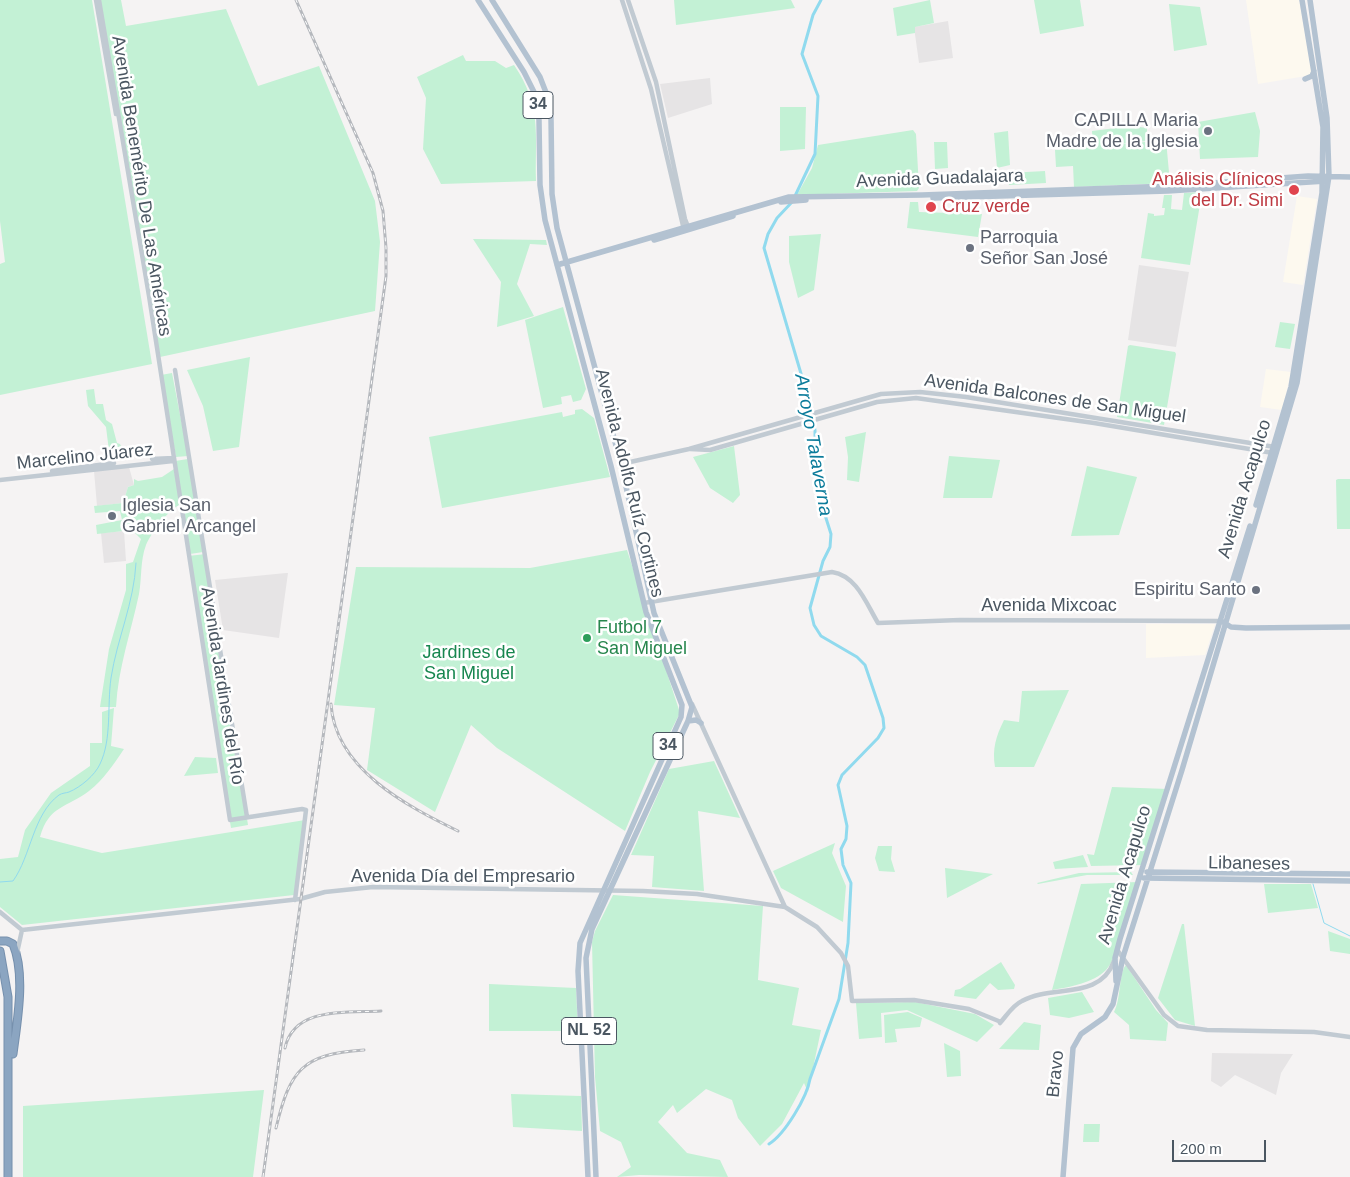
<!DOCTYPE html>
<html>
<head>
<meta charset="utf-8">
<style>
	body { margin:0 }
	#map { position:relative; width:1350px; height:1177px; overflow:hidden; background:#f5f3f3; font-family:Helvetica,sans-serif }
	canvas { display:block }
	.scale { position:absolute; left:1172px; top:1140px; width:94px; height:22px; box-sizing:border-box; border:2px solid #4a5661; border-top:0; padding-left:6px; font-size:15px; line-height:18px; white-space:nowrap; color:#4a5661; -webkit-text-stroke:4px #fff; paint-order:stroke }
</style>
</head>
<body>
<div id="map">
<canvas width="1350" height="1177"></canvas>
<div class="scale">200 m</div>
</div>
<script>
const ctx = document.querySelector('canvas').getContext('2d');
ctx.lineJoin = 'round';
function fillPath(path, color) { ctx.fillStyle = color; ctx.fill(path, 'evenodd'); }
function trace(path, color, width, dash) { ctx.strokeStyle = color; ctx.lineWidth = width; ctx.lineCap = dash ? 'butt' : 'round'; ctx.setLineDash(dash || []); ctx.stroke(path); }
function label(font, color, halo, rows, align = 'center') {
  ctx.font = font + ' Helvetica,sans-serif'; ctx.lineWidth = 5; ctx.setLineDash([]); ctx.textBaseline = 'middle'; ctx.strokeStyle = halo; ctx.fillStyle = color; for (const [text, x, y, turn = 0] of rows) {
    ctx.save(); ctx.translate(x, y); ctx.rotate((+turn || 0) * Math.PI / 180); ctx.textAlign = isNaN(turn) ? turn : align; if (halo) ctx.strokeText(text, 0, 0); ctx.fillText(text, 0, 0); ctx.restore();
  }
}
const commercial = new Path2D(`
	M1246,0H1299L1312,75L1258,84Z
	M1297,196L1317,199L1303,285L1283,282Z
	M1266,369L1291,372L1282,410L1260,407Z
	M1146,624H1215L1205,655L1146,658Z`);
const education = new Path2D(`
	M948,21L953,58L919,63L914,27Z
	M710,78L712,104L668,118L660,84Z
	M1139,265L1189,272L1176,347L1128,340Z
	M129,467L134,485L128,487L123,503L97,506L94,471Z
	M124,531L126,561L104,563L101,533Z
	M286,573H288L279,638L223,630L215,580Z
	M1212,1053L1293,1054L1281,1073L1276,1095L1235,1075L1221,1087L1211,1081Z`);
const green = new Path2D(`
	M0,0H92L152,364L0,395V264L5,262L0,221Z
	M100,0H121L126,26L226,9L258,86L319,66L375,201L380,242L375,311L160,357Z
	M674,0H791L795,8L676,25Z
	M930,0L934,23L915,27V33L897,36L893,8Z
	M1034,0H1080L1084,26L1040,34Z
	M1169,4L1200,7L1207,45L1174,51Z
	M463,55L466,61H495L506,68L514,65C542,106 535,134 536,181L441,184L423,149L426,98L417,77Z
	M780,107H806L805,149L780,151Z
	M1255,112L1260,131L1258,157L1200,159L1198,122Z
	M1132,126L1147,128V141L1101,146L1166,140L1170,183L1074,187L1073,166L1056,167L1055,150L1093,147L1092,131Z
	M913,130L916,134L919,188L917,191L797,195L812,168L818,145Z
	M1008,131L1010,165L997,168L994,133Z
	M934,142H947L948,168L935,169Z
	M1045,171L1046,183L1009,185L1008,173Z
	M1202,192L1190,265L1141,258L1148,213L1154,214V216L1164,215L1165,208H1162L1164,195H1172L1171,209L1182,210L1184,193Z
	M910,202H918L919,212L982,214L978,237L907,228Z
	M821,234L814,290L798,298L789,262V236Z
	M473,239L546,240L547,245L530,244L517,284L534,316L497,327L501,282Z
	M563,307L586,389L581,400L573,402L571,395L561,397L562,404L543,408L525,320Z
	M1280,322L1295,324L1290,349L1275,347Z
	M1130,345L1175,352L1176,354L1164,425L1117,417L1128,346Z
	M250,357L239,447L213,451L203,406L187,370Z
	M172,373L188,456L176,457L161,375Z
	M94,389L96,404H103L106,420L112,424L117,443L120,444L127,458L122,459L116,451H109L106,427L88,406L86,390Z
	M582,409L594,418L610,477L442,508L429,437L562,412L563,417L575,414V410Z
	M866,432L859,482L847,480L848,457L845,437Z
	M734,446L740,495L733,503L710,488L693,457Z
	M949,456L1000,460L992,498H943Z
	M188,459L203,552L190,554L175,461Z
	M1087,466L1137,477L1119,535L1071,536Z
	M174,469L180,505C170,507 150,535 146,545C140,561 142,578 139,594C131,632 118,668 116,707H100L109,649L126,590V564L133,562L141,539L132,530L97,534L96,525L122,520L120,511L95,513L94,506L123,503L128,487L134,485V479L138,481L162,477Z
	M1338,479H1350V529H1337L1336,480Z
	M627,550L680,713L650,772L625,831L497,748L471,725L435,812L367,770L375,708L334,705L356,567L530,568Z
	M206,554L248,825L231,828L188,556Z
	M1069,690L1034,767H995C992,749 996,736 1004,720L1019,722L1022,691Z
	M114,708L111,746L124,749C113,765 104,779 89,791C67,808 49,805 40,837L102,853L305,820L294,895L22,925L0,907V859L18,857L25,830L51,793L90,766V743H102V712Z
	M195,757L216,758L218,773L184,776Z
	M714,761L740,818L698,811L704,891L652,887L654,856L631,855L669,769Z
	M1112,787L1168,789L1144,865L1091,866L1087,854L1094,855Z
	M835,843L832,853L846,886L843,922L781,888L773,871Z
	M878,846H892L891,859L895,872L879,871L875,858Z
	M1083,855L1088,867L1055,869L1053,862Z
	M945,868L993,874L947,898Z
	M1131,872L1133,875H1087L1038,884L1037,883L1079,873Z
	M1138,882C1132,902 1119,957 1106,970C1093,983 1070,987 1052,990L1081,884Z
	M1264,884H1311L1318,908L1268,913Z
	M613,895L763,906L758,980L799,988L792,1025L821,1030L808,1092L804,1083L782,1124L760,1146L738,1118L732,1100L706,1089L677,1113L673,1105L658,1122L687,1153L720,1160L728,1177L639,1175L617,1177L631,1167L621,1142L600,1131L595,1077L592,942L595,931Z
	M1182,924H1184L1195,1026L1175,1020L1158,998Z
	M1328,931L1350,939V954L1330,951Z
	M1001,962L1015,985L1014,989L998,990L990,983L976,999L954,996L955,990L960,989Z
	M1126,965L1156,1010L1168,1023L1166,1041L1130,1039L1129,1025L1114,1012C1121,1000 1119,971 1126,965Z
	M489,984L576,988L578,1031H489Z
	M1082,992L1094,1012L1069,1018L1050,1015L1048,998Z
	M915,1002L975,1014L994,1025L977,1042L907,1010L881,1013L882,1037L859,1039L856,1003Z
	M908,1012L922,1018L920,1027L895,1029L897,1042L885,1043L884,1015Z
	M1024,1022L1041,1025L1039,1050L999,1049Z
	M944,1043L960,1051L961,1076L947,1077Z
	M264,1090L253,1177H23V1106Z
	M511,1094L581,1096L582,1131L513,1127Z
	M1084,1124H1100L1099,1142H1083Z`);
const stream = new Path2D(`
	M0,882L13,881C31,856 33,814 59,795C62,793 66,793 69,792C81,787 95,775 100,764C112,739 107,706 111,678C117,639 134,603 136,563
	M1313,884L1324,923L1350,936`);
const canal = new Path2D(`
	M795,196L815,154L818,96L802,54L813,15L821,0
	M769,1144C785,1134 807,1097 810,1079L839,999L848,943L851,883L843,865L841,849L846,839L847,826L838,785L842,775L878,738L884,728L883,718L865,665L857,657L821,636L814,625L810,608L823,561L830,547L831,534L819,496L815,468V430L807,394L764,248L768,234L777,218L793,201`);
const minor = new Path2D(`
	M96,0L116,114
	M99,0L149,296L230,820L302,809L306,810L295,900
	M622,0L651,89L684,230
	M628,0L656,82L685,219L689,229
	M175,370L247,817
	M690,449L710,450L877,402L916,398L1094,423L1273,453
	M152,459L173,458
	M621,464L689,449L881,394L920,392L966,397L1275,447
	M52,471L114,463
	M0,480L173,461
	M644,603L832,572C857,576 866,603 878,623L960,620L1221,621
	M692,704L785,907
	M0,912L22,930
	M22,930L300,899L325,892L373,887L643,891L697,894L785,907L817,927L841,953L848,966L852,1001L914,1000L969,1009L1001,1022
	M1118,951L1164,1015L1178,1026L1207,1030L1314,1032L1350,1037
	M17,953L22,930
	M1000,1023C1007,1015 1013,1005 1022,1001C1052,984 1100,1001 1114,961`);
const major = new Path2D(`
	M478,0L524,72L536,96L539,120L540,185L545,220L611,466L646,612L682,705L681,717L580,943L578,971L588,1177
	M492,0L540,77L547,95L551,117L552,194L557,228L621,464L654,613L692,707L688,721L592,929L586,958L596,1177
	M1305,79L1312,76L1314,71
	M933,198L1168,191L1326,181
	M781,202L806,200
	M654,240L733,216
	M557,265L789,197L922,195L1170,186L1308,176L1350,177
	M1256,505L1291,387L1322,193L1323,127L1302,0
	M1223,622L1231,627L1246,628L1350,627
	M688,721L696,720L701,723
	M1147,872L1350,874
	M1144,878L1350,881
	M1116,981L1115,958L1120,939L1250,526
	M1063,1177L1073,1048L1081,1034L1105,1017L1113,1004L1123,957L1182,770L1297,383L1329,176L1327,118L1310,0`);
const highway = new Path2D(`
	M0,941H7L13,944C26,975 17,1022 13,1054
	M0,951L8,997V1177`);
const rail = new Path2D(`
	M331,704C335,769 407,806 458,831
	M285,1048C294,1006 348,1013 381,1011
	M276,1128C290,1070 302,1054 364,1050
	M263,1177L386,276V248L383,211L373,173L296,0`);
const markers = [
	[1208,131,5,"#6b7280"],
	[1294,190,6,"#e0444e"],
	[931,207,6,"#e0444e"],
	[970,248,5,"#6b7280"],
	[112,516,5,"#6b7280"],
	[1256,590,5,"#6b7280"],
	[587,638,5,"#2e9e5b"]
];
const shields = [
	[538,105,30],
	[668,746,30],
	[589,1031,55]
];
const shieldNames = [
	["34",538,105],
	["34",668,746],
	["NL 52",589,1031]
];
const worshipNames = [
	["CAPILLA Maria",1198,121],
	["Madre de la Iglesia",1198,142],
	["Parroquia",980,238,"left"],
	["Señor San José",980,259,"left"],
	["Iglesia San",122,506,"left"],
	["Gabriel Arcangel",122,527,"left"],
	["Espiritu Santo",1246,590]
];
const streetNames = [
	["Avenida Guadalajara",940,179,-2],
	["Avenida Benemérito De Las Américas",141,186,81],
	["Avenida Balcones de San Miguel",1055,399,8],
	["Marcelino Júarez",85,457,-6],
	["Avenida Adolfo Ruíz Cortines",629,483,76],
	["Avenida Acapulco",1245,489,-73],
	["Avenida Mixcoac",1049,606],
	["Avenida Jardines del Río",222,686,81],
	["Libaneses",1249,864,1],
	["Avenida Acapulco",1125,875,-73],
	["Avenida Día del Empresario",463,877],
	["Bravo",1056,1074,-84]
];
const healthNames = [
	["Análisis Clínicos",1283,180],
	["del Dr. Simi",1283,201],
	["Cruz verde",942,207,"left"]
];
const leisureNames = [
	["Futbol 7",597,628],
	["San Miguel",597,649]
];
const parkNames = [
	["Jardines de",469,653],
	["San Miguel",469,674]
];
const waterNames = [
	["Arroyo Talaverna",813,445,80]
];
fillPath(commercial, '#fdf9ef');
fillPath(education, '#e6e4e5');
fillPath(green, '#c3f1d5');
trace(stream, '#90daee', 1);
trace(canal, '#90daee', 3);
trace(highway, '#7690ad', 9);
trace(minor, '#c1cad2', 4.5);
trace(major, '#b3c2d1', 5.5);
trace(highway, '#8ba5c1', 7);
trace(rail, '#b5b8bd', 3);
trace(rail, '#fff', 1, [4]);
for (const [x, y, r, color] of markers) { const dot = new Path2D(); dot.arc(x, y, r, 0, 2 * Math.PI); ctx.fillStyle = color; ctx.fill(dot); trace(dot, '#fff', 2); }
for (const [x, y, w] of shields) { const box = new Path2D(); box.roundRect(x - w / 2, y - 13.5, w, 27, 4); ctx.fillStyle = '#fff'; ctx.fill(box); trace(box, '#4a5661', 1); }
label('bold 16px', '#4a5661', null, shieldNames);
label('18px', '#5b616d', '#fff', worshipNames, 'right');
label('18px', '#4a5661', '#fff', streetNames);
label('18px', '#be3a42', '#fff', healthNames, 'right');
label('18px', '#27864d', '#fff', leisureNames, 'left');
label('18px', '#17864f', '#fff', parkNames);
label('italic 19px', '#0c7c9b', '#fff', waterNames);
</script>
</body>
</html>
